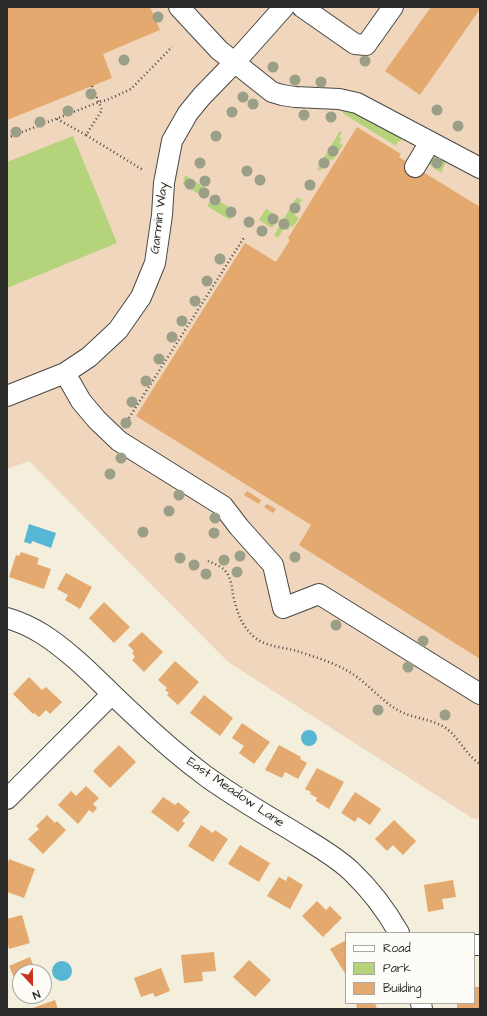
<!DOCTYPE html>
<html>
<head>
<meta charset="utf-8">
<style>
	body { margin:0 }
	#map { position:relative; width:487px; height:1016px; overflow:hidden; background:#f3efdc; font-family:"Architects Daughter",sans-serif }
	canvas { display:block }
	.frame { position:absolute; inset:0; border:8px solid #2b2b2b; pointer-events:none }
	.legend { position:absolute; left:345px; top:932px; width:130px; height:72px; box-sizing:border-box; background:#fdfcf7; border:1px solid #a9a8a5; margin:0; padding:5px 7px; list-style:none; font-size:12px; color:#2b2b2b }
	.legend li { display:flex; align-items:center; gap:8px; height:20px }
	.legend b { width:20px; border:1px solid #a9a8a5 }
	.north { position:absolute; left:12px; top:964px; width:40px; height:40px; box-sizing:border-box; background:#fdfcf7; border:1px solid #a9a8a5; border-radius:50%; rotate:158deg; font-size:11px; font-weight:700; line-height:16px; text-align:center; color:#2b2b2b }
	.north::after { content:''; display:block; margin:auto; width:14px; height:18px; background:#c8321e; clip-path:polygon(50% 0,100% 100%,50% 72%,0 100%) }
</style>
</head>
<body>
<div id="map">
<canvas width="487" height="1016"></canvas>
<div class="frame"></div>
<ul class="legend">
<li><b style="height:5px;background:#fff"></b>Road</li>
<li><b style="height:11px;background:#b4d37a"></b>Park</li>
<li><b style="height:11px;background:#e4a96f"></b>Building</li>
</ul>
<div class="north">N</div>
</div>
<script>
const ctx = document.querySelector('canvas').getContext('2d');
ctx.lineJoin = 'round';
function fillPath(path, color) { ctx.fillStyle = color; ctx.fill(path, 'evenodd'); }
function trace(path, color, width, dash) { ctx.strokeStyle = color; ctx.lineWidth = width; ctx.lineCap = dash ? 'butt' : 'round'; ctx.setLineDash(dash || []); ctx.stroke(path); }
function label(font, color, halo, rows, align = 'center') {
  ctx.font = font + ' "Architects Daughter",sans-serif'; ctx.lineWidth = 3; ctx.setLineDash([]); ctx.textBaseline = 'middle'; ctx.strokeStyle = halo; ctx.fillStyle = color; for (const [text, x, y, turn = 0] of rows) {
    ctx.save(); ctx.translate(x, y); ctx.rotate((+turn || 0) * Math.PI / 180); ctx.textAlign = isNaN(turn) ? turn : align; if (halo) ctx.strokeText(text, 0, 0); ctx.fillText(text, 0, 0); ctx.restore();
  }
}
const built = new Path2D(`
	M7,7H480V819L472,818L228,662L29,461L7,469Z`);
const green = new Path2D(`
	M337,106L348,109L402,138L400,142L398,141L396,146L344,114Z
	M340,131L342,132L339,137L342,139L339,143L343,145L333,160L331,159L325,168L323,167L320,171L317,169Z
	M73,136L117,243L7,288V162Z
	M435,157L446,162L441,173L431,166L428,161Z
	M185,175L210,191L205,198L183,184Z
	M213,197L235,211L230,220L207,206Z
	M297,197L302,200L294,214L299,218L293,227L290,226L288,230L284,228L278,238L274,235Z
	M266,209L279,217L272,228L259,220Z`);
const water = new Path2D(`
	M29,524L56,533L51,548L32,541L31,544L24,542Z
	M301 738a8 8 0 1 1 16 0a8 8 0 1 1-16 0Z
	M52 971a10 10 0 1 1 20 0a10 10 0 1 1-20 0Z`);
const building = new Path2D(`
	M7,7H150L160,30L103,54L112,78L7,120Z
	M431,7H480V9L420,95L385,71Z
	M357,127L401,154L399,157L480,207V659L299,545L311,525L136,416L245,243L276,262L290,240L288,238Z
	M247,491L261,500L259,504L244,495Z
	M267,504L276,509L273,513L264,507Z
	M21,552L39,558L37,564L51,569L44,589L9,577L16,555L19,556Z
	M66,573L92,587L80,609L65,600L68,595L57,589Z
	M104,602L130,627L114,643L89,618Z
	M142,632L163,652L144,672L132,660L135,657L132,653L134,651L128,645Z
	M175,661L199,682L178,705L167,695L169,693L165,690L167,688L158,680Z
	M29,677L42,690L46,687L62,702L50,714L46,710L39,717L34,713L33,714L13,694Z
	M204,695L233,718L220,736L190,713Z
	M242,723L270,742L254,764L239,753L244,746L232,738Z
	M119,745L136,762L110,788L93,771Z
	M279,745L301,757L300,759L307,763L298,779L285,772L282,778L265,770Z
	M317,768L344,782L329,809L316,801L317,798L310,794L311,792L305,789Z
	M86,786L99,798L93,804L97,808L93,813L89,810L78,824L58,805L71,791L76,796Z
	M355,792L381,809L370,825L358,817L355,822L341,813Z
	M163,797L175,805L178,802L190,812L182,821L185,823L178,832L151,812Z
	M47,815L55,823L57,821L66,830L43,854L28,839L39,829L36,826Z
	M394,820L416,841L403,855L393,845L387,851L375,839Z
	M201,825L213,833L215,830L228,839L213,862L188,846Z
	M240,845L270,863L259,882L228,864Z
	M9,859L35,869L24,898L7,892L8,882H7V866Z
	M288,876L303,885L290,909L267,896L279,877L286,881Z
	M453,880L456,897L442,899L444,909L428,912L424,885Z
	M317,901L326,910L330,906L342,918L323,937L302,916Z
	M22,915L30,943L9,949L7,941V919Z
	M346,940V975L330,949Z
	M214,952L216,971L202,972L203,981L184,983L181,955Z
	M30,957L36,972H20V991L9,966Z
	M249,960L271,980L255,997L233,977Z
	M161,968L170,991L155,997L153,993L141,997L134,978Z
	M474,987H480V1009H457V1003H474Z
	M55,1000L58,1009H30Z
	M356,1003H375L377,1009H357Z`);
const path = new Path2D(`
	M92,86L102,110L86,135L143,170
	M57,119L86,135
	M7,138L99,102L107,100L131,89L172,47
	M129,418L245,236
	M208,561C214,564 222,566 226,572C231,578 232,587 233,595C237,612 241,625 254,637C266,647 283,647 297,651C312,656 332,662 346,670C365,680 378,698 396,709C411,719 432,718 447,729C460,739 466,755 480,764`);
const minor = new Path2D(`
	M179,7L219,50L272,92L282,95L295,97L339,99L357,103L480,168
	M302,7L355,44L366,45L393,7
	M415,167L430,142
	M65,373L81,401L97,420L119,441L223,506L239,527L273,565L283,608L319,594L480,694
	M7,396L65,373L89,357L118,330L141,297L155,263L162,215L164,183L172,141L188,113L202,96L235,62L284,7
	M7,618C34,626 53,640 74,658C94,675 111,694 131,712C155,735 180,757 207,777C234,796 262,813 291,830C311,843 333,854 351,871C370,889 386,910 399,933
	M7,799L112,694
	M474,945H480
	M421,1003L422,1009`);
const trees = [
	[158,17],
	[124,60],
	[365,61],
	[273,67],
	[295,80],
	[321,82],
	[91,94],
	[243,97],
	[253,104],
	[437,110],
	[68,111],
	[232,112],
	[304,115],
	[331,117],
	[40,122],
	[458,126],
	[16,132],
	[216,136],
	[333,151],
	[200,163],
	[324,163],
	[437,163],
	[247,171],
	[260,180],
	[205,181],
	[190,184],
	[310,185],
	[204,193],
	[215,200],
	[295,208],
	[231,212],
	[273,219],
	[249,222],
	[284,224],
	[262,231],
	[220,259],
	[207,281],
	[195,301],
	[182,321],
	[172,337],
	[159,359],
	[146,381],
	[132,402],
	[126,423],
	[121,458],
	[110,474],
	[179,495],
	[169,511],
	[215,518],
	[143,532],
	[214,533],
	[240,556],
	[295,557],
	[180,558],
	[224,560],
	[194,565],
	[237,572],
	[206,574],
	[336,625],
	[423,641],
	[408,667],
	[378,710],
	[445,715]
];
const streetNames = [
	["Garmin Way",160,218,-83],
	["East Meadow Lane",235,793,34]
];
fillPath(built, '#efd6bc');
fillPath(green, '#b4d37a');
fillPath(water, '#55b7d3');
fillPath(building, '#e4a96f');
trace(minor, '#494846', 22);
trace(path, '#494846', 2.5, [1, 3]);
trace(minor, '#fff', 20);
ctx.fillStyle = '#9c9f88';
for (const [x, y] of trees) { ctx.beginPath(); ctx.arc(x, y, 5.5, 0, 2 * Math.PI); ctx.fill(); }
label('13px', '#2b2b2b', '#fdfcf7', streetNames);
</script>
</body>
</html>
